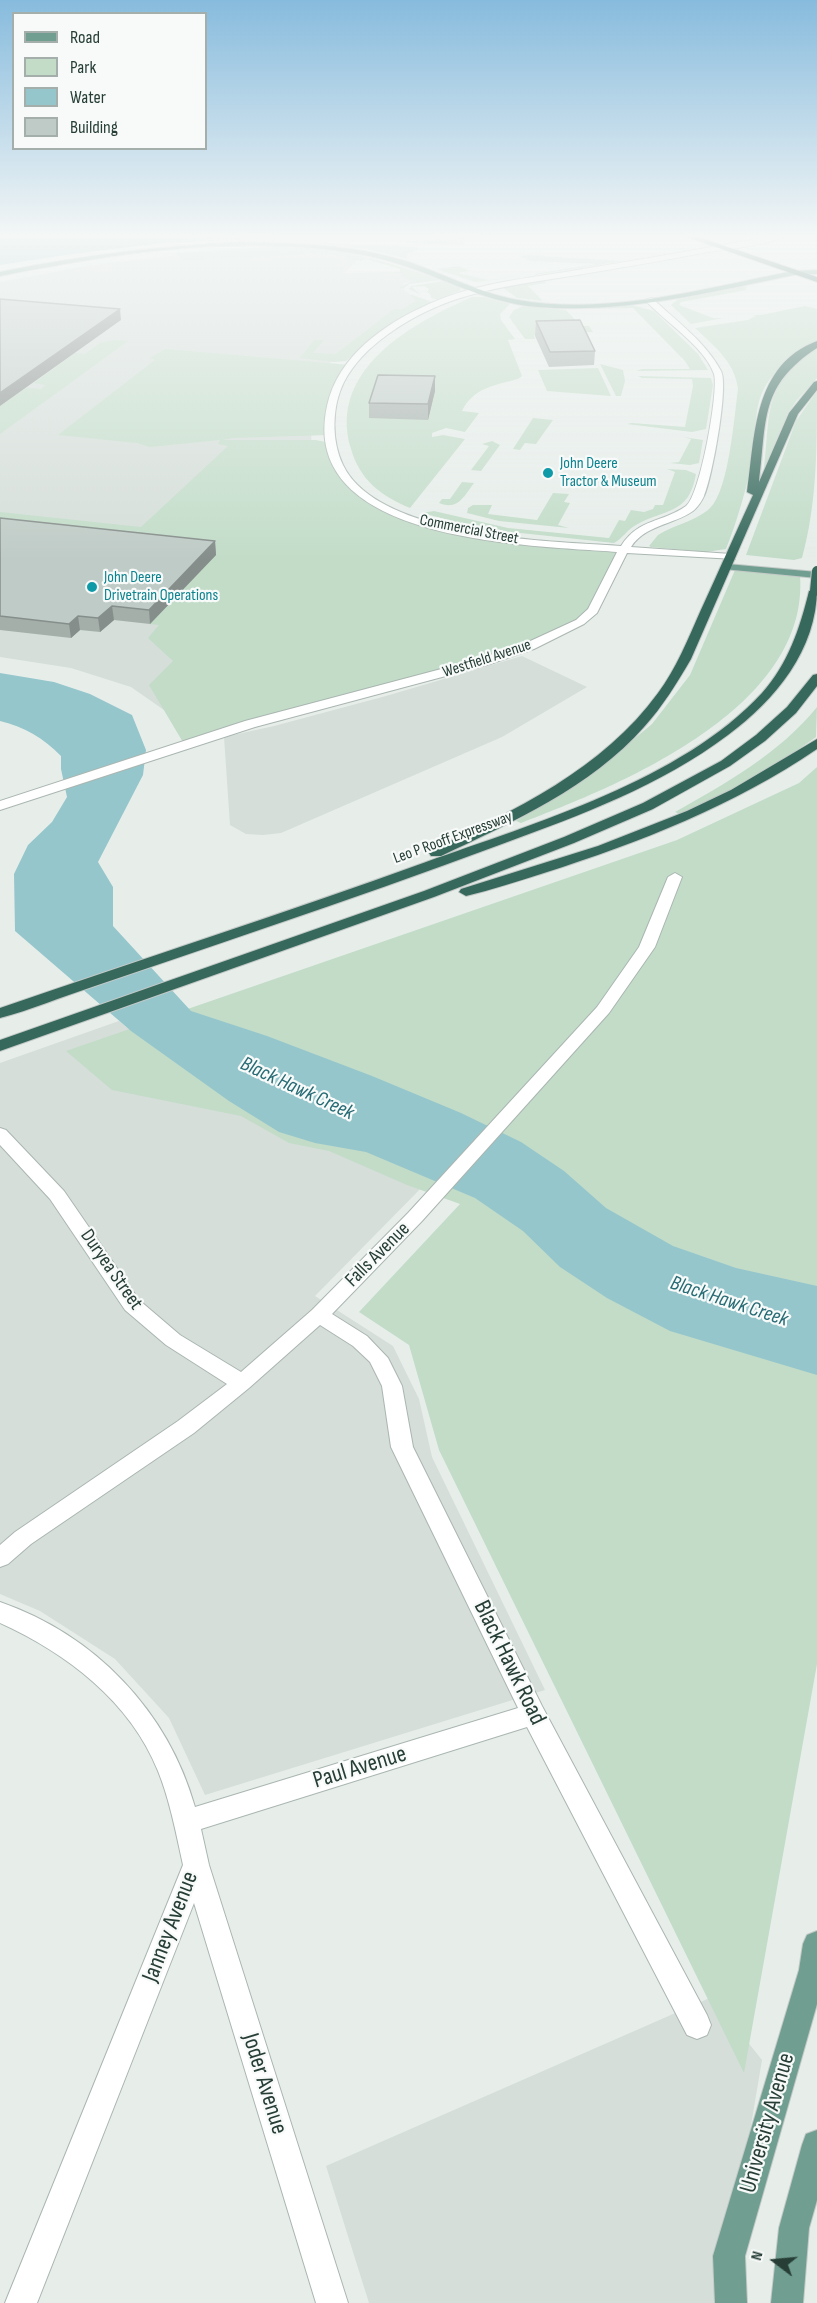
<!DOCTYPE html>
<html>
<head>
<meta charset="utf-8">
<style>
	body { margin:0 }
	#map { position:relative; width:817px; height:2303px; overflow:hidden; background:#e7eeea; font-family:"Sofia Sans Condensed",sans-serif }
	canvas { display:block }
	.legend { position:absolute; left:12px; top:12px; width:195px; height:138px; box-sizing:border-box; background:#f7faf9; border:2px solid #a4afab; margin:0; padding:8px 10px; list-style:none; font-size:18px; color:#273e37 }
	.legend li { display:flex; align-items:center; gap:12px; height:30px }
	.legend b { width:30px; border:2px solid #a4afab }
	.north { position:absolute; left:745px; top:2231px; width:60px; height:60px; -webkit-text-stroke:4px #f7faf9; paint-order:stroke; rotate:286deg; font-size:16px; font-weight:700; line-height:24px; text-align:center; color:#273e37 }
	.north::after { content:''; display:block; margin:auto; width:21px; height:27px; background:#273e37; clip-path:polygon(50% 0,100% 100%,50% 72%,0 100%) }
</style>
</head>
<body>
<div id="map">
<canvas width="817" height="2303"></canvas>
<ul class="legend">
<li><b style="height:8px;background:#709e90"></b>Road</li>
<li><b style="height:16px;background:#c2dcc8"></b>Park</li>
<li><b style="height:16px;background:#95c6cc"></b>Water</li>
<li><b style="height:16px;background:#bfcbc6"></b>Building</li>
</ul>
<div class="north">N</div>
</div>
<script>
const ctx = document.querySelector('canvas').getContext('2d');
ctx.lineJoin = 'round';
function fillPath(path, color) { ctx.fillStyle = color; ctx.fill(path, 'evenodd'); }
function trace(path, color, width, dash) { ctx.strokeStyle = color; ctx.lineWidth = width; ctx.lineCap = dash ? 'butt' : 'round'; ctx.setLineDash(dash || []); ctx.stroke(path); }
function label(font, color, halo, rows, align = 'center') {
  ctx.font = font + ' "Sofia Sans Condensed",sans-serif'; ctx.lineWidth = 4.5; ctx.setLineDash([]); ctx.textBaseline = 'middle'; ctx.strokeStyle = halo; ctx.fillStyle = color; for (const [text, x, y, turn = 0] of rows) {
    ctx.save(); ctx.translate(x, y); ctx.rotate((+turn || 0) * Math.PI / 180); ctx.textAlign = isNaN(turn) ? turn : align; if (halo) ctx.strokeText(text, 0, 0); ctx.fillText(text, 0, 0); ctx.restore();
  }
}
const built = new Path2D(`
	M301,249L361,256L345,273H403L412,281L404,283L401,288L420,301L379,322L325,367L312,404L311,460L194,731L131,687L71,668L0,657V282L80,267L155,257L214,252Z
	M522,656L587,687L502,737L281,833L263,835L246,834L230,825L224,737L274,726L386,696Z
	M119,1021L131,1031L430,1179L315,1296L393,1346L419,1399L432,1457L545,1690L205,1795L169,1718L115,1659L40,1611L0,1594V1063Z
	M712,1997L762,2060L729,2256L718,2303H369L326,2166Z`);
const green = new Path2D(`
	M212,237H386H297L156,244Z
	M466,237H493L465,239L464,246L397,242Z
	M309,242L416,247L419,249L406,254L408,259L370,250Z
	M268,247C335,247 377,257 440,280L409,284L403,289L400,287L412,281L401,276L403,273L348,272H400V269L366,259L361,261L348,259L344,255L302,251L304,254L184,261L176,253Z
	M526,255L622,261L536,275L534,274L596,264L530,261L520,257Z
	M459,266L470,271L458,273L488,280L527,276L475,282L436,269Z
	M618,268L550,280L544,281L546,283L528,286L543,301L551,302L517,298L502,287Z
	M444,281L459,286L461,290L438,300L431,298V295L427,292L429,289L424,286L412,287L421,295L409,289L411,286Z
	M744,286L748,287L745,288L747,290L681,302L679,305L713,318H723L691,324L671,305L678,299Z
	M410,294L432,302L383,329L346,361L334,362L300,358L314,340H324L313,353L336,354L394,309L401,310L416,301Z
	M472,297H484L510,304L500,314L501,320L515,339L508,340L522,376L518,379C495,385 473,388 462,411L479,413L465,432L446,428L432,433V437L443,435L465,439L410,508C381,496 360,480 351,449C327,370 412,323 472,297Z
	M632,305L654,311L698,354L708,370L636,371L642,369H690L685,361L633,308L582,309Z
	M523,306L566,310L581,326H589L593,332H560L561,335H534L535,339H525L509,317L514,310Z
	M805,306L817,309V340C796,353 774,368 763,391C754,409 756,435 753,455C747,488 738,518 726,549L706,552L651,547L649,546L658,535C674,525 693,522 708,510C729,494 734,417 738,389C735,362 714,346 695,328L748,320L756,316L752,315H761Z
	M114,340L128,341L0,434V406L26,388L41,389L46,385L34,383L75,353L85,354L100,343Z
	M817,347V378L797,400L788,413L764,469C771,408 762,388 817,347Z
	M165,349L351,365L342,377L329,435L232,438L223,440H316L330,443C336,456 343,478 354,487C413,539 546,542 623,551L593,611L530,646L184,744L149,685L173,661L148,638L159,625L150,624L215,555L0,531V512L141,527L228,446L218,444L220,440L150,447L137,443L58,435L155,360L150,358Z
	M600,364L623,370L625,381L621,396H616Z
	M598,368L611,396L547,391L538,370Z
	M638,376L711,378L713,385L706,429L692,432L627,424L632,423L685,427L693,386L692,379L642,378Z
	M817,391C817,447 817,504 802,558L794,560L746,555L796,421Z
	M533,418L553,420L536,444L525,443L520,450L513,449Z
	M683,437L703,440L699,463L690,465L670,463L679,462L691,439Z
	M492,441L500,445L481,471L471,470L489,446L482,444Z
	M667,469L686,470L696,474C689,515 666,508 636,525C627,530 622,539 614,543L483,529L422,513L434,511L508,528L609,538L619,520L625,521L631,510L644,512L653,509L655,505H663L675,472Z
	M462,482L474,483C464,496 458,511 439,503L442,499H450Z
	M553,493L569,494L564,502L570,503L558,525L569,528L499,521L467,513L468,508L473,505H492L488,514L537,520Z
	M735,570L800,575C810,708 621,785 521,823L516,821L586,779L652,724L690,675Z
	M817,707L816,737C773,768 728,794 680,814L675,812C725,784 780,753 817,707Z
	M817,767V1664L744,2073L439,1450L409,1345L359,1312L460,1204L407,1185L329,1151L289,1143L241,1116L112,1090L66,1051L677,840L799,783Z`);
const water = new Path2D(`
	M0,237H212L72,254L0,265Z
	M0,673L54,682L90,694L132,715L146,750L143,775L98,862L113,887V926L191,1011L267,1036L372,1076L461,1113L521,1142L564,1171L606,1208L673,1246L736,1268L817,1286V1375L670,1331L607,1298L560,1267L523,1231L475,1198L366,1152L315,1143L279,1132L229,1101L131,1031L15,931L14,874L28,845L52,822L67,797L61,769V756C43,738 25,727 0,721Z`);
const minor = new Path2D(`
	M767,237H783C768,245 728,249 708,252C667,260 625,267 583,274C511,286 448,290 387,335C369,348 354,363 344,382C332,406 331,440 343,465C378,538 550,541 621,546C639,518 662,523 686,506C700,496 719,391 714,374C705,347 664,321 645,300L652,298C675,320 706,342 721,371C729,386 712,479 704,496C702,501 697,508 693,511C673,525 645,525 631,547L731,554L735,555V559L627,553L597,613L584,624L534,649L487,665L255,727L0,810V801L245,721L479,659L526,643L576,620L588,609L617,552C532,545 297,544 327,406C338,356 384,324 429,304C478,282 531,278 583,269C645,259 706,248 767,237Z
	M675,873L682,877L655,947L609,1013L422,1221L332,1314L367,1336L388,1358L402,1386L413,1447L542,1706L707,2015L711,2025L707,2035L697,2039L687,2035L527,1727L201,1829L209,1865L348,2303H316L194,1903L37,2303H5L183,1865C176,1833 170,1801 158,1771C130,1701 66,1653 0,1623V1602C95,1635 168,1711 195,1807L518,1708L391,1447L382,1386L370,1362L353,1346L320,1325L249,1388L194,1433L31,1544L8,1564L0,1567V1545L15,1532L178,1421L227,1384L166,1345L125,1310L50,1199L0,1145V1128L6,1130L64,1191L139,1300L180,1335L241,1372L312,1310L408,1213L597,1007L639,947L668,877Z`);
const major = new Path2D(`
	M239,242C293,243 349,244 402,260C441,272 478,293 518,300C609,316 706,288 794,271L817,270V274L794,275C710,292 624,314 538,307C481,303 433,271 378,258C255,231 122,252 0,276V272C79,256 158,246 239,242Z
	M727,564L817,572V578L723,569V565Z
	M817,1931V2004L745,2256L747,2303H715L713,2256L799,1970L803,1944L807,1935Z
	M817,2130V2200L809,2228L803,2303H771L779,2228L802,2145L806,2134Z`);
const highway = new Path2D(`
	M687,237H698L817,277V282Z
	M817,341V348C759,386 767,420 759,482L789,413L814,382L817,381V390L798,414L691,659C677,683 663,706 644,727C591,787 513,822 441,856H431L429,853L431,850C514,811 603,769 658,693C676,669 688,639 700,612C718,573 735,534 753,495L747,492C755,436 753,365 817,341Z
	M817,588C817,650 775,700 728,735C660,786 581,815 502,844C424,873 345,901 265,928C208,948 150,967 92,987C61,997 31,1010 0,1018V1008C142,959 285,913 426,862C535,823 682,780 762,693C788,664 800,628 809,591Z
	M817,674V686L796,713L765,741L730,766L653,809L574,843L434,897L0,1051V1040L424,891L564,837L643,803L721,761L756,735L787,707L813,675Z
	M817,739V749C733,806 641,842 544,873C518,881 492,890 466,896L459,892L461,889L598,846L687,811L731,790Z`);
const highwayBridge = new Path2D(`
	M815,591L817,571`);
const wall = new Path2D(`
	M536,321L595,351L594,365L549,367L535,336Z
	M435,376V391L428,420L369,418V403Z
	M0,518L215,541L216,555L150,624L114,620L100,632L80,630L71,638L0,630Z`);
const shadedWall = new Path2D(`
	M120,309L121,320L0,406V393Z
	M435,376V391L428,420V404Z
	M215,541L216,555L150,624L149,610Z
	M112,606L114,620L100,632L98,618Z
	M78,616L80,630L71,638L69,624Z`);
const building = new Path2D(`
	M0,299L120,309L0,393Z
	M580,320L595,351L550,352L536,321Z
	M378,375L435,376L428,404L369,403Z
	M0,518L215,541L149,610L112,606L98,618L78,616L69,624L0,616Z`);
const markers = [
	[548,473,6,"#0f9aa8"],
	[92,587,6,"#0f9aa8"]
];
const farCulturenames = [
	["John Deere",560,464],
	["Tractor & Museum",560,482],
	["John Deere",104,578],
	["Drivetrain Operations",104,596]
];
const farStreetnames = [
	["Commercial Street",469,530,11],
	["Westfield Avenue",487,659,-18],
	["Leo P Rooff Expressway",453,838,-20]
];
const streetNames = [
	["Falls Avenue",378,1255,-45],
	["Duryea Street",111,1270,55]
];
const waterNames = [
	["Black Hawk Creek",297,1089,25],
	["Black Hawk Creek",729,1302,18]
];
const nearStreetnames = [
	["Black Hawk Road",509,1663,64],
	["Paul Avenue",360,1768,-17],
	["Janney Avenue",171,1927,-69],
	["Joder Avenue",264,2084,73],
	["University Avenue",768,2123,-74]
];
fillPath(built, '#d5ded9');
fillPath(green, '#c2dcc8');
fillPath(water, '#95c6cc');
trace(minor, '#aab6b1', 2);
trace(major, '#c3c9c7', 2);
trace(highway, '#c3c9c7', 2);
fillPath(minor, '#fff');
fillPath(major, '#709e90');
fillPath(highway, '#36685b');
trace(highwayBridge, '#c3c9c7', 12, []);
trace(highwayBridge, '#36685b', 10);
fillPath(wall, '#a4afaa');
fillPath(shadedWall, '#868e8b');
fillPath(building, '#bfcbc6');
trace(building, '#868e8b', 1.5);
const sky = ctx.createLinearGradient(0, 0, 0, 560);
sky.addColorStop(0, '#87bbdd');
sky.addColorStop(0.42, '#f4f7f6');
sky.addColorStop(1, '#f4f7f600');
ctx.fillStyle = sky;
ctx.fillRect(0, 0, 817, 560);
for (const [x, y, r, color] of markers) { const dot = new Path2D(); dot.arc(x, y, r, 0, 2 * Math.PI); ctx.fillStyle = color; ctx.fill(dot); trace(dot, '#f7faf9', 2); }
label('16px', '#0d838f', '#f7faf9', farCulturenames, 'left');
label('16px', '#273e37', '#f7faf9', farStreetnames);
label('20px', '#273e37', '#f7faf9', streetNames);
label('italic 21px', '#276b75', '#f7faf9', waterNames);
label('24px', '#273e37', '#f7faf9', nearStreetnames);
</script>
</body>
</html>
